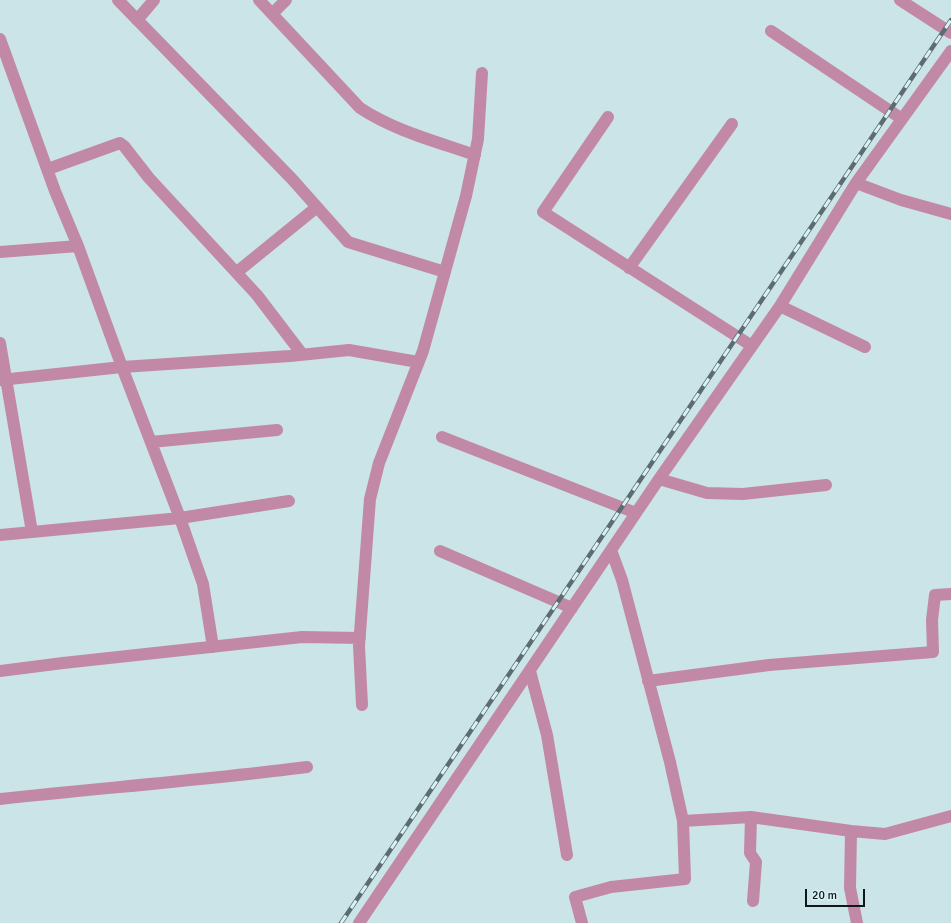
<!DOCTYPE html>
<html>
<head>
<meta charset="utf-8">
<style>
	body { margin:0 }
	#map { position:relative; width:951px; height:923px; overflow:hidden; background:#cbe4e8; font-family:Signika,sans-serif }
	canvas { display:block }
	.scale { position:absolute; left:805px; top:889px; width:60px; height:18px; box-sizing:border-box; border:2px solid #0f1819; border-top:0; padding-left:5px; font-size:12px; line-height:14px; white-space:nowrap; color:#0f1819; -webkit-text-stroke:3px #d8f1f5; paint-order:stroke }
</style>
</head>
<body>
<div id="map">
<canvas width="951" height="923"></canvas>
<div class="scale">20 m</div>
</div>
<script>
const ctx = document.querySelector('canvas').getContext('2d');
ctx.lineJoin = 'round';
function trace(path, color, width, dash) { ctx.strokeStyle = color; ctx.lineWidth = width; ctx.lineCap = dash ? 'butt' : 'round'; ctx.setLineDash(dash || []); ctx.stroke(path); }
const minor = new Path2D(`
	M118,0L292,179L348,242L445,272
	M259,0L360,108C395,131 435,141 475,155
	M900,0L951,33
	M272,14L286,0
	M137,20L154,0
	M771,31L902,119
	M0,39L55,191L78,246L122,367L180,518L203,584L213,647
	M608,117L543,212L752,346
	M48,169L120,143L124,146L149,178L257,295L302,354
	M856,183L901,200L951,214
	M0,252L78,246
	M629,268L732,124
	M237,272L317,207
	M780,306L865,347
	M0,343L32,532
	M0,380L122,367L290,356L349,350L418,362
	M442,437L636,513
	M151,442L277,430
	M659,479L707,493L743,494L826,485
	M0,535L180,518L289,501
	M440,551L572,608
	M0,671L63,663L302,637L360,638
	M530,671L547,735L567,855
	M648,681L769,665L933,652L932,620L935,595L951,594
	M362,705L359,646L370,499L379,463L423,351L466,196L478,139L482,73
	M0,799C102,788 205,780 307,767
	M751,817L750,853L756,862L753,901
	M683,821L751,817L851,831L885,834L951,816
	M851,831L850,888L857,923
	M359,923L659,479L780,306L856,183L951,51
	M582,923L575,897L611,887L685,879L683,821L670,762L622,580L611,550`);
const rail = new Path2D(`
	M341,923L951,20`);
trace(minor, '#c289a6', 12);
trace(rail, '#5d6c6f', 4.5);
trace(rail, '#d8f1f5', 3, [9]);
</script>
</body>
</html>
